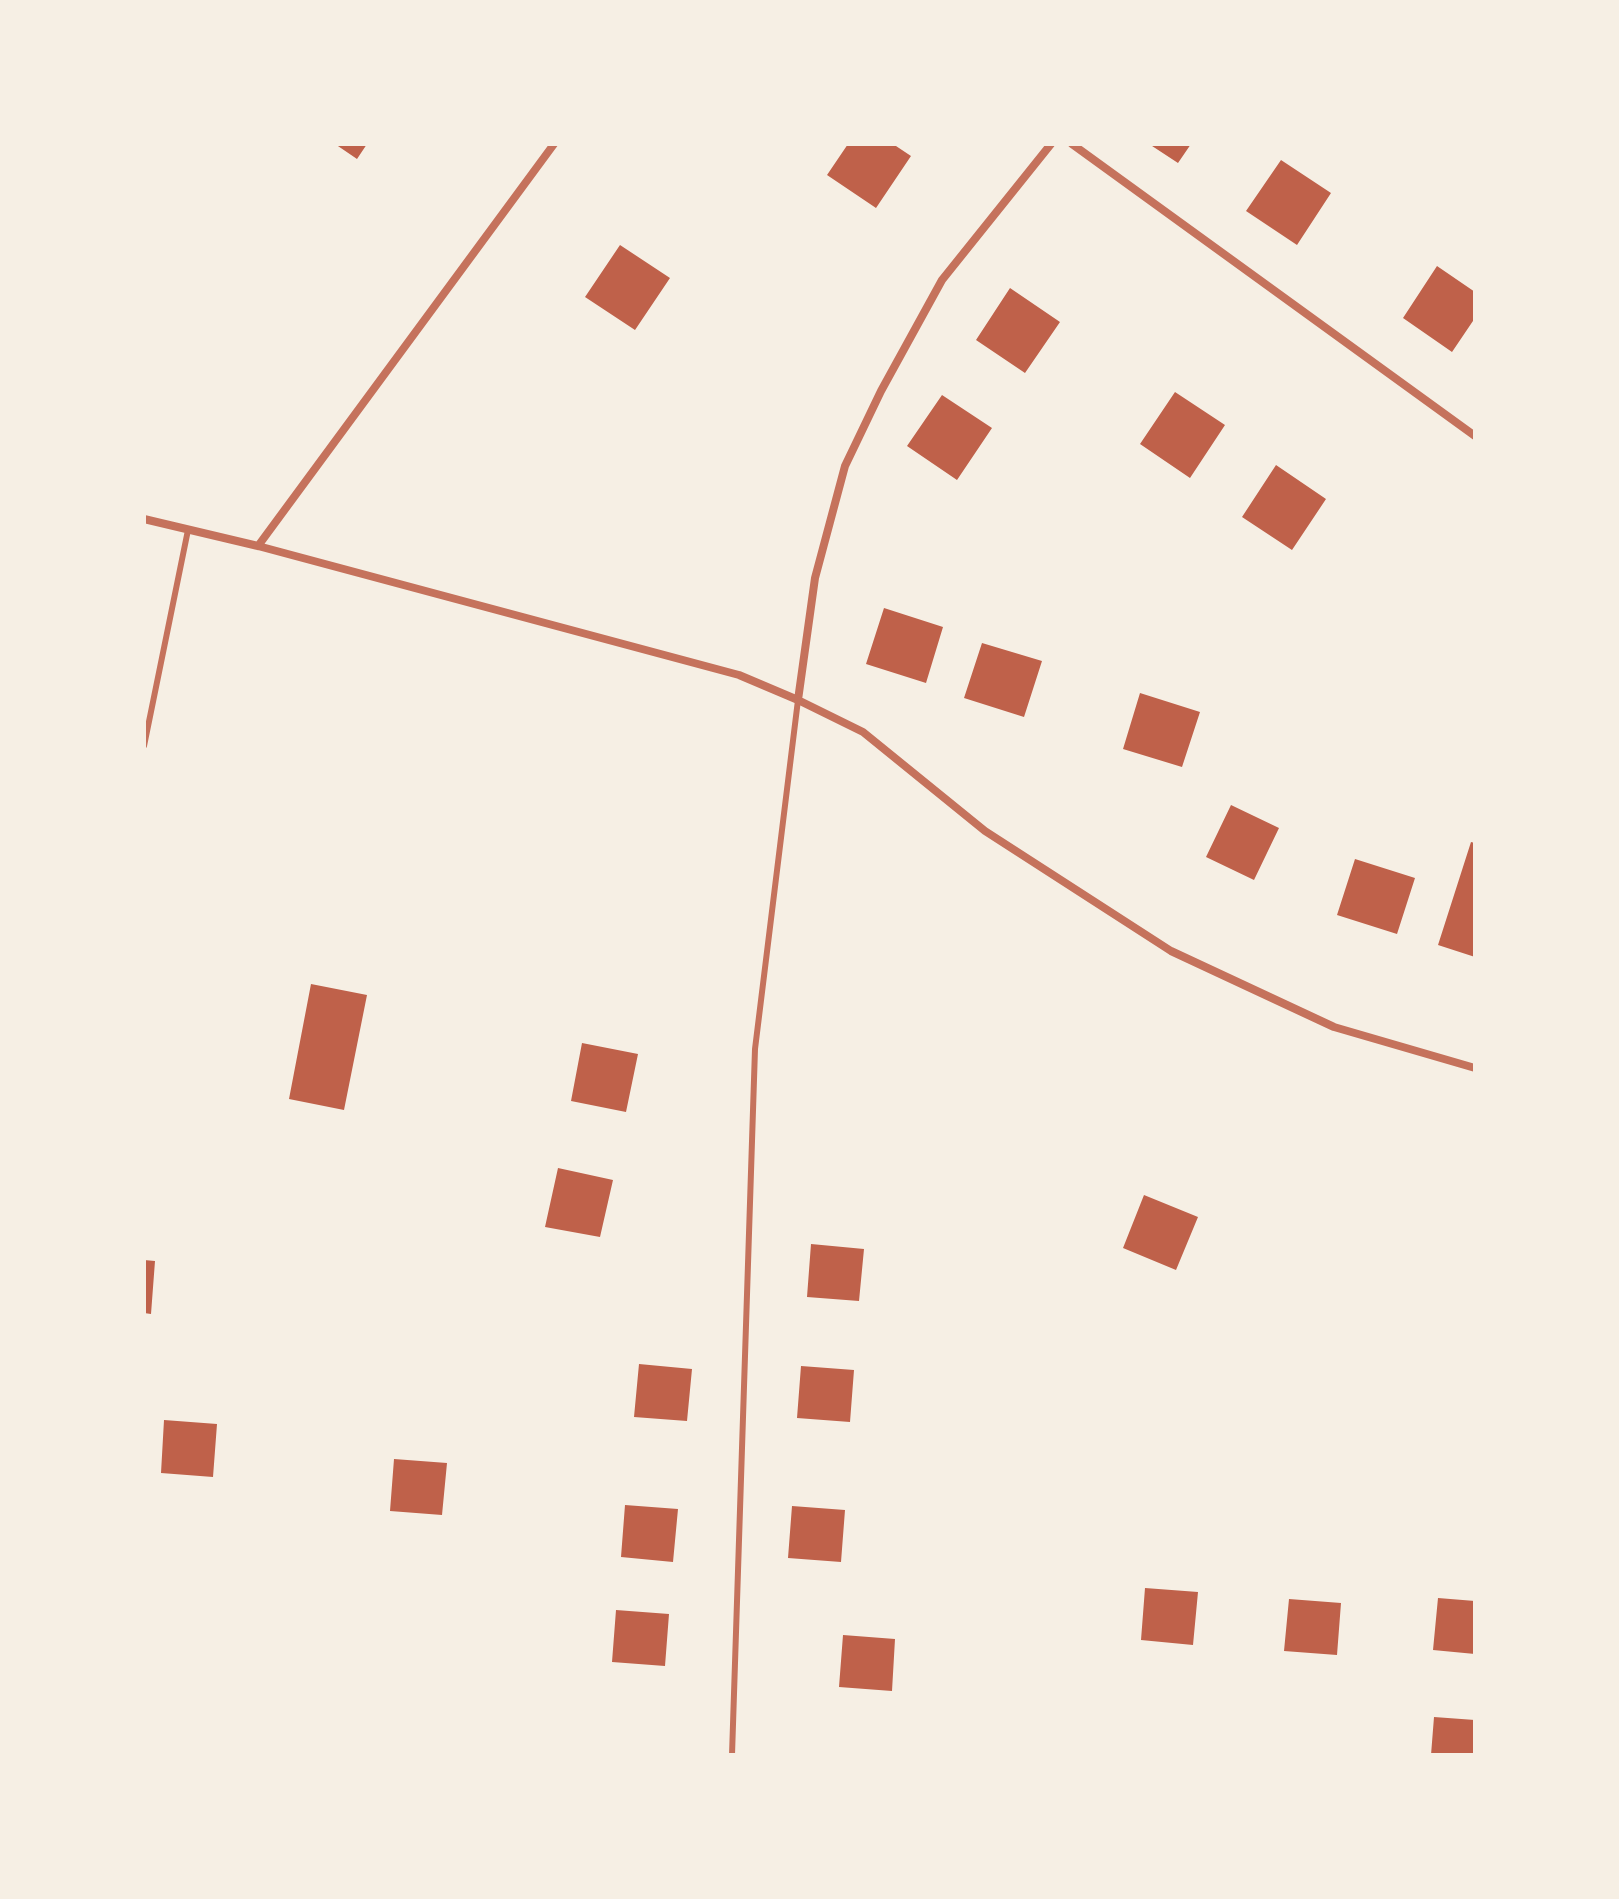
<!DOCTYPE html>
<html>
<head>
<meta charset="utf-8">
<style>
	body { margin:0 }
	#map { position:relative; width:1619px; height:1899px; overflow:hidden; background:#f6efe4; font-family:"PT Sans Narrow",sans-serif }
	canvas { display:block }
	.frame { position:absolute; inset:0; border:146px solid #f6efe4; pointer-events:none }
</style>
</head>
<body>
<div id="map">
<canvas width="1619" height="1899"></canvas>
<div class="frame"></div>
</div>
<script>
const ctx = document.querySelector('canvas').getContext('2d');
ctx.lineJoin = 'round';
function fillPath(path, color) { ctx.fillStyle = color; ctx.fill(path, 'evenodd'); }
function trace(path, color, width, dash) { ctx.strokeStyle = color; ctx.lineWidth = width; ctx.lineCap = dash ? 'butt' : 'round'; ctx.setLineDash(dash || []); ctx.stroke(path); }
const building = new Path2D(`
	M335,144H367L357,159Z
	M848,144H893L911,156L876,208L827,175Z
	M1149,144H1191L1178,163Z
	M1281,160L1331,193L1297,245L1246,211Z
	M620,245L670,278L635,330L585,297Z
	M1437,266L1475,292V318L1452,352L1403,318Z
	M1010,288L1060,322L1025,373L976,340Z
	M1175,392L1225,425L1190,478L1140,444Z
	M942,395L992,428L957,480L907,446Z
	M1276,465L1326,499L1292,550L1242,517Z
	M884,608L943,627L926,683L866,664Z
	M982,643L1042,661L1024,717L964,698Z
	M1140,693L1200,712L1182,767L1123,749Z
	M1231,805L1279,828L1254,880L1206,857Z
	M1471,842L1475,843V957L1438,945Z
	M1355,859L1415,878L1397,934L1337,915Z
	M311,984L367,995L344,1110L289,1099Z
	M582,1043L638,1054L626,1112L571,1101Z
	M558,1168L613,1180L600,1237L545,1227Z
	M1144,1195L1198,1217L1176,1270L1123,1248Z
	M811,1244L864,1249L859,1301L807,1297Z
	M144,1260L155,1261L151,1314L144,1313Z
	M639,1364L692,1369L687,1421L634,1417Z
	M801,1366L854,1370L850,1422L797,1418Z
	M164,1420L217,1424L213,1477L161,1473Z
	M394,1459L447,1463L442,1515L390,1511Z
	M625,1505L678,1509L673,1562L621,1557Z
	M792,1506L845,1510L841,1562L788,1558Z
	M1145,1588L1198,1592L1193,1645L1141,1640Z
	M1438,1598L1475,1601V1654L1433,1650Z
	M1289,1599L1341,1603L1337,1655L1284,1651Z
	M616,1610L669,1614L665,1666L612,1662Z
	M843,1635L895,1639L892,1691L839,1687Z
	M1434,1717L1475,1720V1755H1431Z`);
const service = new Path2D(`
	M144,746L188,530
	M732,1755L755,1049L798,700`);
const minor = new Path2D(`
	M1072,144L1475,436
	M144,519L258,546L739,675L798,700L863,732L985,831L1171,951L1334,1027L1475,1068
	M258,546L554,144
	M798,700L815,578L845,466L881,391L942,280L1051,144`);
fillPath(building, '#bf614a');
trace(service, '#c5725c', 6);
trace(minor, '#c5725c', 8);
</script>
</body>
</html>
